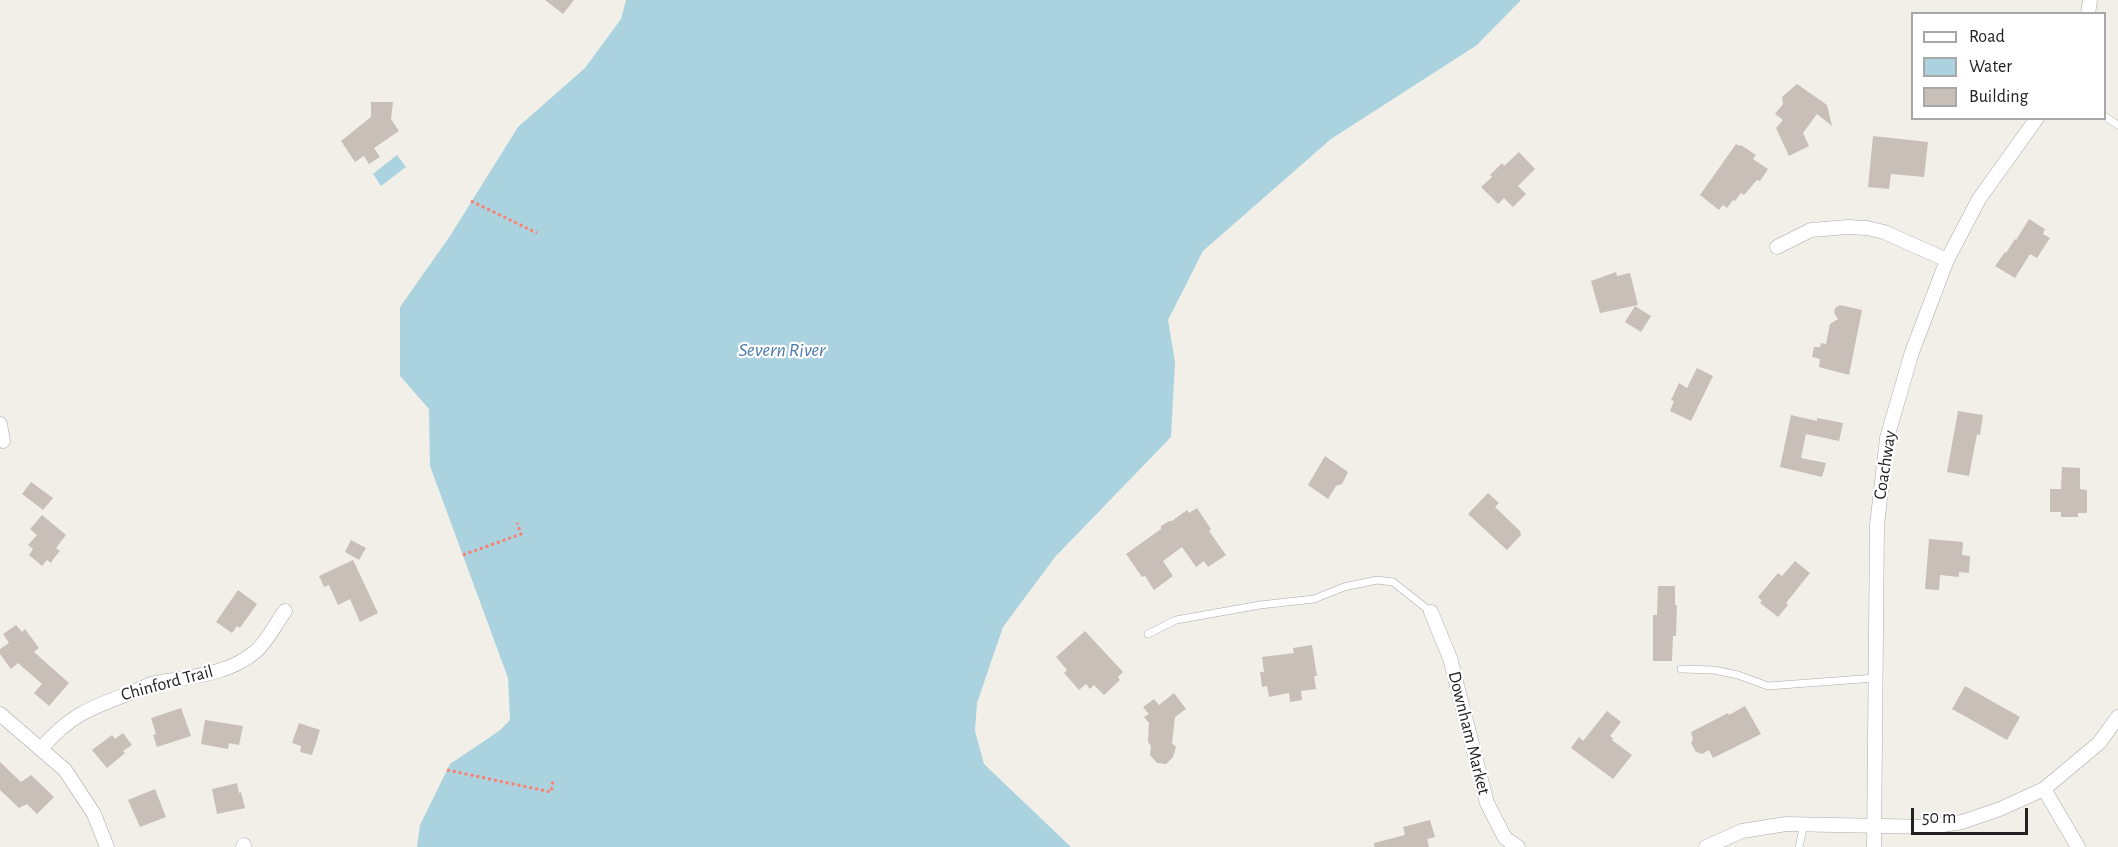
<!DOCTYPE html>
<html>
<head>
<meta charset="utf-8">
<style>
	body { margin:0 }
	#map { position:relative; width:2118px; height:847px; overflow:hidden; background:#f2efe9; font-family:"Alegreya Sans",sans-serif }
	canvas { display:block }
	.legend { position:absolute; left:1911px; top:12px; width:195px; height:108px; box-sizing:border-box; background:#fff; border:2px solid #a7a7a7; margin:0; padding:8px 10px; list-style:none; font-size:18px; color:#222 }
	.legend li { display:flex; align-items:center; gap:12px; height:30px }
	.legend b { width:30px; border:2px solid #a7a7a7 }
	.scale { position:absolute; left:1911px; top:808px; width:117px; height:27px; box-sizing:border-box; border:3px solid #222; border-top:0; padding-left:8px; font-size:18px; line-height:21px; white-space:nowrap; color:#222; -webkit-text-stroke:4px #fff; paint-order:stroke }
</style>
</head>
<body>
<div id="map">
<canvas width="2118" height="847"></canvas>
<ul class="legend">
<li><b style="height:8px;background:#fff"></b>Road</li>
<li><b style="height:16px;background:#aad3df"></b>Water</li>
<li><b style="height:16px;background:#c7bfb8"></b>Building</li>
</ul>
<div class="scale">50 m</div>
</div>
<script>
const ctx = document.querySelector('canvas').getContext('2d');
ctx.lineJoin = 'round';
function fillPath(path, color) { ctx.fillStyle = color; ctx.fill(path, 'evenodd'); }
function trace(path, color, width, dash) { ctx.strokeStyle = color; ctx.lineWidth = width; ctx.lineCap = dash ? 'butt' : 'round'; ctx.setLineDash(dash || []); ctx.stroke(path); }
function label(font, color, halo, rows, align = 'center') {
  ctx.font = font + ' "Alegreya Sans",sans-serif'; ctx.lineWidth = 4.5; ctx.setLineDash([]); ctx.textBaseline = 'middle'; ctx.strokeStyle = halo; ctx.fillStyle = color; for (const [text, x, y, turn = 0] of rows) {
    ctx.save(); ctx.translate(x, y); ctx.rotate((+turn || 0) * Math.PI / 180); ctx.textAlign = isNaN(turn) ? turn : align; if (halo) ctx.strokeText(text, 0, 0); ctx.fillText(text, 0, 0); ctx.restore();
  }
}
const water = new Path2D(`
	M626,0H1521L1477,45L1331,139L1203,251L1168,320L1175,362L1171,437L1055,557L1003,627L977,703L975,731L984,764L1071,847H417L420,825L450,764L499,731L510,720L508,678L430,466L429,409L400,376V307L450,236L518,127L585,68L621,19Z
	M397,155L406,167L381,186L373,174Z`);
const building = new Path2D(`
	M545,0H574L563,14Z
	M1797,84L1827,105L1832,126L1817,114L1803,133L1809,146L1789,156L1776,128L1783,120L1775,114L1783,104L1782,97Z
	M371,102H393L391,119L399,131L374,148L380,157L369,164L364,156L355,162L341,141L371,117Z
	M1873,136L1928,142L1924,177L1891,174L1889,189L1868,187Z
	M1736,144L1740,146L1741,145L1756,155L1753,159L1768,169L1760,181L1757,180L1744,195L1741,193L1735,201L1733,200L1727,208L1723,205L1719,210L1700,195Z
	M1519,152L1535,169L1518,186L1526,194L1513,207L1504,198L1498,204L1481,187L1492,177L1490,175L1502,163L1504,166Z
	M2029,219L2045,229L2043,234L2050,238L2037,258L2030,254L2015,278L1995,266L2005,252L2006,253L2015,239L2016,240Z
	M1616,272L1617,276L1630,273L1638,305L1600,313L1591,281Z
	M1840,305L1862,310L1849,375L1819,367L1820,359L1812,357L1814,347H1820L1821,343L1826,344L1830,324L1838,319L1834,313L1835,308Z
	M1635,306L1651,316L1641,332L1625,322Z
	M1697,368L1713,376L1691,421L1670,411L1674,401L1671,400L1679,383L1687,388Z
	M1958,411L1983,415L1980,435L1977,434L1969,476L1947,472Z
	M1791,415L1817,421V418L1843,423L1839,441L1806,434L1801,458L1826,463L1822,477L1780,467Z
	M1325,456L1348,472L1342,484L1336,486L1328,499L1308,485Z
	M2062,467L2080,468V489L2087,490V513H2078V517H2061V512H2050V489H2061Z
	M31,482L53,498L43,510L22,494Z
	M1488,493L1499,503L1495,507L1520,531L1521,535L1507,550L1468,514Z
	M1197,508L1211,529L1209,531L1226,555L1208,567L1204,561L1196,567L1182,547L1163,561L1173,576L1154,590L1145,576L1142,577L1126,554L1161,529V526L1169,521H1172L1187,510L1189,513Z
	M42,515L66,535L56,548L60,551L54,558L51,563L47,560L42,566L29,555L33,549L28,545L37,535L30,529Z
	M1929,539L1963,542L1962,555L1970,556L1969,573L1959,572V577L1940,575L1939,590L1925,589Z
	M351,540L366,548L359,560L345,552Z
	M353,560L378,613L360,622L350,599L338,605L329,585L324,587L319,576Z
	M1795,561L1810,573L1786,603L1788,605L1778,617L1760,603L1762,601L1758,597L1778,573L1782,576Z
	M1658,586H1675V605H1677L1676,636H1673L1672,661H1653V615H1657Z
	M238,590L257,604L240,628L237,626L232,633L216,622Z
	M16,625L22,632L25,629L39,648L34,652L69,683L49,706L34,693L42,684L18,663L11,669L0,654V649L9,643L3,634Z
	M1085,631L1123,672L1118,677L1120,680L1104,695L1094,685L1090,689L1086,684L1079,690L1064,673L1067,670L1056,657Z
	M1312,645L1317,676H1314L1316,689L1301,691L1302,700L1290,702L1289,693L1269,697L1267,686L1262,687L1260,672H1264L1262,657L1294,653L1293,648Z
	M1965,686L2020,717L2007,740L1952,709Z
	M1174,693L1186,709L1175,717L1172,743L1176,747L1173,757L1166,764L1157,763L1150,755L1151,746L1148,742L1149,723L1144,717L1149,714L1143,707L1154,699L1159,705Z
	M1745,706L1761,734L1713,758L1709,750L1702,754L1696,752L1691,743L1693,739L1691,732L1728,713L1729,715Z
	M181,708L191,736L157,747L153,735L156,734L151,718Z
	M1607,711L1621,722L1610,736L1613,738L1612,740L1632,755L1613,779L1571,748L1579,737L1583,741Z
	M205,720L243,726L239,745L229,743L228,749L201,744Z
	M299,723L320,730L312,755L300,752L301,746L292,743Z
	M123,733L132,745L123,751L125,753L107,768L92,750L112,735L115,739Z
	M0,762L21,782L31,775L54,797L37,814L27,804L19,808L0,790Z
	M237,783L239,793L241,792L245,808L217,814L212,789Z
	M155,789L166,817L140,827L128,800Z
	M1430,820L1435,837L1427,839L1429,847H1374V843L1405,835L1403,827Z`);
const path = new Path2D(`
	M471,201L537,233
	M463,555L521,534L517,523
	M447,770L551,792L553,781`);
const lane = new Path2D(`
	M2104,116L2118,125
	M1148,634L1176,620L1260,605L1314,599L1344,587L1377,580L1393,582L1431,612
	M1681,669L1714,670L1738,675L1768,686L1875,678
	M1799,847L1804,824`);
const street = new Path2D(`
	M2088,14L2090,0
	M1777,247L1811,230L1848,227L1867,228L1884,232L1947,260
	M0,424L3,441
	M1431,612L1450,658L1487,803L1505,838L1518,847
	M0,714L65,770L94,814L107,847
	M41,749C70,714 93,707 133,692C141,689 147,685 155,683C188,677 228,675 255,652C267,642 276,623 285,611
	M2044,789L2078,847
	M243,847L244,845
	M1706,847L1742,831L1786,824L1930,827L1962,822L2000,809L2044,789L2099,743L2118,717
	M1874,847L1877,525L1887,438L1912,352L1947,260L1979,199L2037,118`);
const streetNames = [
	["Coachway",1885,465,-81],
	["Chinford Trail",167,683,-15],
	["Downham Market",1469,733,76]
];
const waterNames = [
	["Severn River",782,350]
];
fillPath(water, '#aad3df');
fillPath(building, '#c7bfb8');
trace(lane, '#a9a9a9', 8);
trace(street, '#a9a9a9', 15);
trace(path, '#fa8072', 3, [3, 3]);
trace(lane, '#fff', 7);
trace(street, '#fff', 14);
label('18px', '#222', '#fff', streetNames);
label('italic 20px', '#4a7aab', '#fff', waterNames);
</script>
</body>
</html>
